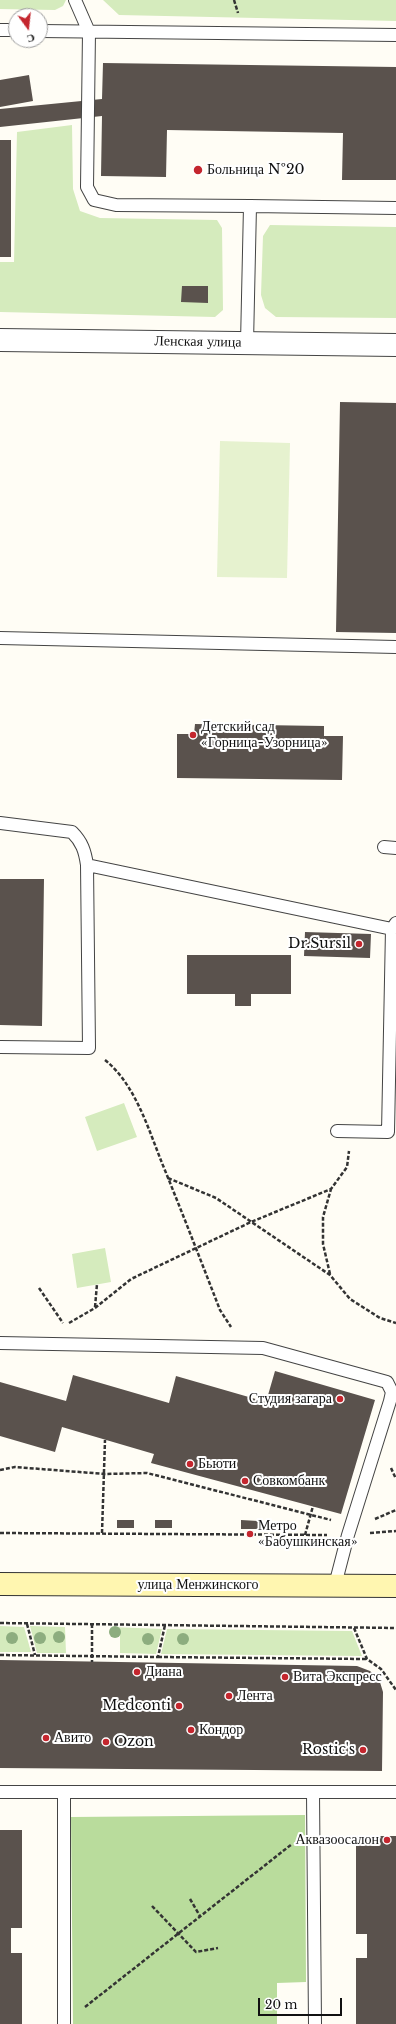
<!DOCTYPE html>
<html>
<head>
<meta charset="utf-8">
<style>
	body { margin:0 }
	#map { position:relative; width:396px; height:2024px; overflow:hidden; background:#fffdf5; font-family:"Libre Baskerville",serif }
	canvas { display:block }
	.north { position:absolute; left:8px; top:8px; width:40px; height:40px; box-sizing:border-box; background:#fff; border:1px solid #a0a0a0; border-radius:50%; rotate:165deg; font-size:11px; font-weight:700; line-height:16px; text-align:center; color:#111 }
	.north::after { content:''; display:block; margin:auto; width:14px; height:18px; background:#c4262e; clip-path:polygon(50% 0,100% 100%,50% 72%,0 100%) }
	.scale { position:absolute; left:258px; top:1998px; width:84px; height:18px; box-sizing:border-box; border:2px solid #111; border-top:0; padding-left:5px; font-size:12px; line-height:14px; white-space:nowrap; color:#111; -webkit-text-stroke:3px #fff; paint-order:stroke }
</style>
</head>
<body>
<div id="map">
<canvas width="396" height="2024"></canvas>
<div class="north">С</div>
<div class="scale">20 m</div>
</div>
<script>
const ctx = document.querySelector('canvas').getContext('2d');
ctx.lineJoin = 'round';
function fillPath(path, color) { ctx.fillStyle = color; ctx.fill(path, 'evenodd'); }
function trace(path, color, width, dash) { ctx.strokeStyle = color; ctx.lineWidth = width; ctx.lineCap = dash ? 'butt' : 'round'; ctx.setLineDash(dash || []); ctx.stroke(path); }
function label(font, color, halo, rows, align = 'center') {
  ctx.font = font + ' "Libre Baskerville",serif'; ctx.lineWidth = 4; ctx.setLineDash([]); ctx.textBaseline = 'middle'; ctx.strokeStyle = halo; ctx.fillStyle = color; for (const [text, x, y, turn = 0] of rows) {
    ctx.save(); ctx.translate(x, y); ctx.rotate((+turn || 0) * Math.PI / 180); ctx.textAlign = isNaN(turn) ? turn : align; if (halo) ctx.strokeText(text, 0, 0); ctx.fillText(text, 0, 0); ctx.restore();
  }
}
const green = new Path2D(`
	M0,0H66L63,6L55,10L0,9Z
	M103,0H396V21L119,15Z
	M72,125L73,189L80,211L100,218L217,220L222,228L223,310L215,317L0,312V262H14L17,132Z
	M270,225L396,227V318L276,317L265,308L261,295L263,236Z
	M124,1103L137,1137L97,1151L85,1117Z
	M105,1248L111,1282L77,1288L72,1254Z
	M0,1626L24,1627L31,1652H0Z
	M30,1626L65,1627L66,1653H37Z
	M112,1627L162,1629L156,1654L120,1653V1636H112Z
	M167,1629L352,1631L362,1656L161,1654Z`);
const forest = new Path2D(`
	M305,1815L306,1982L277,1983V2024H73L71,1817Z`);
const pitch = new Path2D(`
	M220,441L290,443L287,578L217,577Z`);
const building = new Path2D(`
	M103,63L396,67V180H342L343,133L167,130L166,177L101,176L102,116L0,127V109L102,99Z
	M29,75L33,101L0,107V80Z
	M0,140H11V257H0Z
	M182,286H208V303L181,302Z
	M340,402L396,403V633L336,632Z
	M195,724L324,726V736H343L342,780L177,778V734H194Z
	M0,879H44L42,1026L0,1025Z
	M305,932L371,934L370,958L304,956Z
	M187,955H291V994H251V1006H235V994H187Z
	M275,1371L375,1400L341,1514L151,1463L154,1454L62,1427L55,1452L0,1436V1382L66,1401L73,1375L169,1403L176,1376L266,1402Z
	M117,1520H134V1528H117Z
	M155,1520H172V1528H155Z
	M241,1520L258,1521V1529H241Z
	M0,1660L357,1666L370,1671L379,1679L383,1692L382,1771L0,1768Z
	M0,1830H22V1928H11V1953H22V2024H0Z
	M356,1836H396V2024H356V1958H367V1934H356Z`);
const path = new Path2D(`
	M234,0L238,13
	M105,1060C135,1084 148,1128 162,1163C182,1212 201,1261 220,1310L231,1327
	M168,1178L216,1198L330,1275L350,1299L380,1318L396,1323
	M330,1274L323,1244V1217L331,1189
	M39,1288L63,1323
	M95,1307L97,1284
	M69,1323L95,1308L131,1279L251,1222L331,1189L347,1167L349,1151
	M391,1468L396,1479
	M0,1470L15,1467L105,1474L147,1473L331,1520
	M375,1519L396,1510
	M0,1533L327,1535
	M102,1533L105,1440
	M370,1533L396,1531
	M305,1535L313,1506
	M0,1623L396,1628
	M27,1624L35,1655
	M92,1624V1662
	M354,1628L367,1659L381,1669L396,1690
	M0,1655L158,1657L165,1625
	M158,1657L367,1659
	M190,1899L200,1916
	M152,1906L196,1952L218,1948
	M85,2007L292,1844`);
const service = new Path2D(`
	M75,0L89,32L87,187L94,200L116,205L250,206
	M0,30H16
	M40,31L396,35
	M247,343L250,206L396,208
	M0,638L396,647
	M0,823L72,832C82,842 85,851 87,865L89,1048L0,1047
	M384,847L396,848
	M87,865L392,929
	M337,1131L388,1132L392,929L396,923
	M0,1343L263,1348L387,1382L392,1392L390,1401L348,1535L335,1585
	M0,1792H396
	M64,1792V2024
	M313,1793L315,2024`);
const minor = new Path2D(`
	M0,340L396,345`);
const secondary = new Path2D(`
	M0,1584L396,1586`);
const trees = [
	[115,1632],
	[59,1637],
	[12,1638],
	[40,1638],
	[148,1639],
	[183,1639]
];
const markers = [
	[198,170,5,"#c4262e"],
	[193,735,4,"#c4262e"],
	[359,944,4,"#c4262e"],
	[340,1399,4,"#c4262e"],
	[190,1464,4,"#c4262e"],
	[245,1481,4,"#c4262e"],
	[250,1534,4,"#c4262e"],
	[137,1672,4,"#c4262e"],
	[285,1677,4,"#c4262e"],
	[229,1696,4,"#c4262e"],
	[179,1706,4,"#c4262e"],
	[191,1730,4,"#c4262e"],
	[46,1738,4,"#c4262e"],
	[106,1742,4,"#c4262e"],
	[363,1750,4,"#c4262e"],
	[387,1840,4,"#c4262e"]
];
const poiNames = [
	["Больница №20",207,170],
	["Детский сад",201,727],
	["«Горница-Узорница»",201,743],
	["Dr.Sursil",351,944,"right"],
	["Студия загара",332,1399,"right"],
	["Бьюти",198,1464],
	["Совкомбанк",253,1481],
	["Метро",258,1526],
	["«Бабушкинская»",258,1542],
	["Диана",145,1672],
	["Вита Экспресс",293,1677],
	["Лента",237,1696],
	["Medconti",171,1706,"right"],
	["Кондор",199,1730],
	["Авито",54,1738],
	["Ozon",114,1742],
	["Rostic's",355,1750,"right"],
	["Аквазоосалон",379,1840,"right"]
];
const streetNames = [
	["Ленская улица",198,342,1],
	["улица Менжинского",198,1585]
];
fillPath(green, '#d5ebbd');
fillPath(forest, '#b9dc9c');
fillPath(pitch, '#e6f2cf');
fillPath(building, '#5a524d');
trace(service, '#444', 14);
trace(minor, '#444', 24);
trace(secondary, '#333', 24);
trace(path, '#333', 2.5, [4, 2]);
trace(service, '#fff', 12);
trace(minor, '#fff', 22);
trace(secondary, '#fff6b0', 22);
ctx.fillStyle = '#8dad7f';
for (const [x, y] of trees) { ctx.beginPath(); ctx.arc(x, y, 6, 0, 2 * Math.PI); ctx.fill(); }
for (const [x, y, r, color] of markers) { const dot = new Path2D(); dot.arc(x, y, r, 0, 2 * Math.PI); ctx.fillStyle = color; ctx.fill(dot); trace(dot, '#fff', 1.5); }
label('14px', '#111', '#fff', poiNames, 'left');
label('14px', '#111', '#fff', streetNames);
</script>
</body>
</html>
